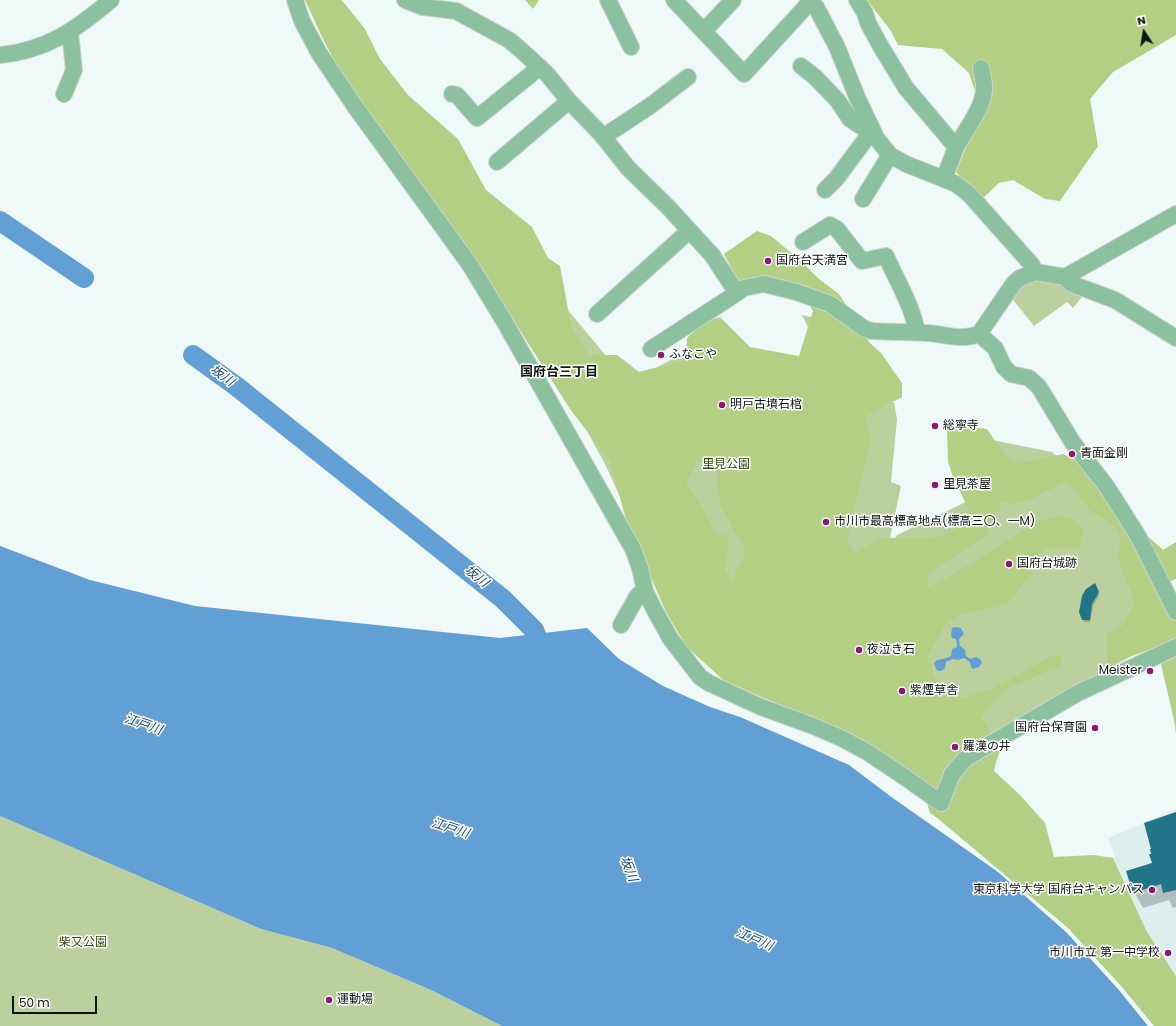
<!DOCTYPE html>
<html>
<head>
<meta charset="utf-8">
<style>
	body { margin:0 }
	#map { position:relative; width:1176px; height:1026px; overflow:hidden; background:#eff9f7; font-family:Poppins,sans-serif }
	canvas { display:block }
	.north { position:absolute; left:1124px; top:12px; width:40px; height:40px; -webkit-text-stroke:3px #fff; paint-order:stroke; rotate:348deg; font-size:11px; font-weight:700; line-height:16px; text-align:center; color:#0f1312 }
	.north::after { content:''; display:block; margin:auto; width:14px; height:18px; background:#0f1312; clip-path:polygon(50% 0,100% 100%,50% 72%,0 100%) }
	.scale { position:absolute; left:12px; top:996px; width:85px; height:18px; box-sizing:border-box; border:2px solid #0f1312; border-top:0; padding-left:5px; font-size:12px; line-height:14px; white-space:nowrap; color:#0f1312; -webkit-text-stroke:3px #fff; paint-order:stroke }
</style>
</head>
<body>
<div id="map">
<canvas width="1176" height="1026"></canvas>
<div class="north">N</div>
<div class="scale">50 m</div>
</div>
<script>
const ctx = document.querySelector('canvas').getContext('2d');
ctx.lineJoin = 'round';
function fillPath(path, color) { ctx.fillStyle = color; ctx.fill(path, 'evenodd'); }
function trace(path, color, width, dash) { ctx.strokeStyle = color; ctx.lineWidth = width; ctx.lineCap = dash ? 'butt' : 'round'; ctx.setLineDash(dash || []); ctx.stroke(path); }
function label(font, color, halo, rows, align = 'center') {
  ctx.font = font + ' Poppins,"Noto Sans JP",sans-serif'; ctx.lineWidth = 3; ctx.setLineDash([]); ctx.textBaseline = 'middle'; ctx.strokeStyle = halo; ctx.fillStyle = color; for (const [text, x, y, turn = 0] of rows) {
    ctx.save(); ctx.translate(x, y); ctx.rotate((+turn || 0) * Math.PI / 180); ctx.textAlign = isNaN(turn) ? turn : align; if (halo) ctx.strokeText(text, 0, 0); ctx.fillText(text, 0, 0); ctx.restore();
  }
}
const built = new Path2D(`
	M1176,809V976L1146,930L1113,858L1115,856L1108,838Z`);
const green = new Path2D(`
	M1038,279L1054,281L1085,293L1073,308L1067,302L1034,326L1010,296L1021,283Z
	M543,280L612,363L634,379L698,346L805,380L823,358L802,315L825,320L891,402H894L897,419L891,482L901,486L887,552L897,535L968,501L982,438L1052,452L1093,487L1105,502L1172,630L1128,658L952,756L639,539L606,466L534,334Z
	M0,816L261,929L332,948L431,990L502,1026H0Z`);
const forest = new Path2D(`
	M305,0H341L345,4L365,29L380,59L408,95L458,139L486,190L532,227L548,258L560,266L572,330L589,355H617L639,372L686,360L687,338L703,322L720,317L750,347L799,356L813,311L798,285L768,280L738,281L724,254L757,231L771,236L802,262L819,279L839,294L869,342L881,353L902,383V397L864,417L871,437L847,540L854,553L882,538L941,537L961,526L970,512L953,477L948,462L947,431L958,425L987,429L1005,455L1015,464L1063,454L1079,462L1109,501L1163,550L1176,542V579L1168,582L1176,602V733L1174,720L1157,647L1107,665V634L1122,626L1135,603L1118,560L1120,543L1119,532L1109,521L1091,512L1075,489L1064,483L1029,500L1012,504L1002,501L999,510L995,515L986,536L927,574L928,587L946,579L1039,521L1060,516L1074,520L1083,530L1079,547L1065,549L1048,547L1039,553V564L1006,605L962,614L946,623L928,656L934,677L960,699L996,687L1052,656L1062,655L1059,666L1002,691L981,718L1001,748L996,762L994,771L1020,795L1045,823L1054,857L1094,855L1113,858L1146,930L1176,976V1026H1154L1121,986L1068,928L936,817L930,813L926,799L829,727L723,680L686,646L666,612L627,523L610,461L570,409L467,247L346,83L322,37ZM698,461L716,469L720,504L746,552L731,581L725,570L729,545L727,535H718L686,482Z
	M525,0H539L533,9Z
	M867,0H1176V35L1113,72L1090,99L1098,146L1060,201L1045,199L1013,180L999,183L981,200L956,172L966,147L975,130L979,103L969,73L942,49L898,45L891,31Z`);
const water = new Path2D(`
	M0,546L90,580L195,606L500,638L587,628L619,659L663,686L710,707L740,717L849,765L890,796L998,872L1067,933L1118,989L1148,1026H502L431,990L332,948L261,929L0,816Z
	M955,627L961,628L964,634L959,639L960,646L965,650L966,656L971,659L976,657L981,660L982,663L979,667L973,669L971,667L970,662L964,658L958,660L953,659L946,662C946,668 944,671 938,671L936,669L934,663C938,658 944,660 951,656L952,649L957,647L956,639L952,638L951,635L952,628Z`);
const shadow = new Path2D(`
	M1094,584L1099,595L1093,606L1090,622H1084L1083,620Z
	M1176,813V907L1173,908L1169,900L1143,908L1134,892L1153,864Z`);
const river = new Path2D(`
	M0,221L84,278
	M193,355L236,386L503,599L534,630L546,660`);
const building = new Path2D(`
	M1095,583L1099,592L1092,604L1090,620H1082L1079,612L1082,596L1086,589Z
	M1176,812V890L1163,893L1161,884L1133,893L1126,871L1152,863L1149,854H1151L1150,849H1151L1144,823Z`);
const minor = new Path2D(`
	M295,0L302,21L319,53L356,108L470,265L504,321L633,549L640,568L645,591L654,609L670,638L700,677L709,683L761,707L813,726L841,738L867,752L906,778L941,803L952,774L965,759L985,747L1078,693L1176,647
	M405,0L423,7L456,11L509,40L521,50L547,74L569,101L601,134L628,168L668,207L712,255L737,293L744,288L764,284L796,292L830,304L865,329L872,331C890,332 909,332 927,333C945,334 962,341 979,334L1014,283L1020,278L1035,272L1065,277L1176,214
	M608,0L631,47
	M674,0L744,74L810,2
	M809,0L816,7L837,47L857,97L875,135
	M857,0L865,13L868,23L880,45L906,88L956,147L944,179L956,184L969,194L1032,265L1035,272
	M704,31L733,0
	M0,55C46,51 77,29 111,0
	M801,66L815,77L838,101L850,119L873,134L890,155L906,164L944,179
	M64,94L74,70L70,32
	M452,94L457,95L477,118L540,67
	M603,137L650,106L688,77
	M956,147C965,131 983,108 984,90C985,83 982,75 981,68
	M497,162L569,101
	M825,190L836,179L871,132
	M863,199L890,155
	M803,242L830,225L837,229L862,261L886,256C897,281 912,305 917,332
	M1065,277L1072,284L1115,300L1176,338
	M597,314L689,231
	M979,334L995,348L1004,367L1011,374L1029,378L1039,387L1073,443L1107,487L1138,536L1176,612
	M651,349L737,293
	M621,625L638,595L645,591`);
const markers = [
	[768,261,4,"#8f1877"],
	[661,355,4,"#8f1877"],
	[722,405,4,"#8f1877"],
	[935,426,4,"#8f1877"],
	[1072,454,4,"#8f1877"],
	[935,485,4,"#8f1877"],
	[826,522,4,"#8f1877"],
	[1009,564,4,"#8f1877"],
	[859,650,4,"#8f1877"],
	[1150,671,4,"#8f1877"],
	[902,691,4,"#8f1877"],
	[1095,728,4,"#8f1877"],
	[955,747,4,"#8f1877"],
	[1152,890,4,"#8f1877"],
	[1168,953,4,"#8f1877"],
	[329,1000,4,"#8f1877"]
];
const poiNames = [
	["国府台天満宮",776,261],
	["ふなこや",669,355],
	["明戸古墳石棺",730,405],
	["総寧寺",943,426],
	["青面金剛",1080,454],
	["里見茶屋",943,485],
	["市川市最高標高地点(標高三〇、一M)",834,522],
	["国府台城跡",1017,564],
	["夜泣き石",867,650],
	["Meister",1142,671,"right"],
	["紫煙草舎",910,691],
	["国府台保育園",1087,728,"right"],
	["羅漢の井",963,747],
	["東京科学大学 国府台キャンパス",1144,890,"right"],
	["市川市立 第一中学校",1160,953,"right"],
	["運動場",337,1000]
];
const parkNames = [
	["里見公園",726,465],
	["柴又公園",83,943]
];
const neighbourhoodNames = [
	["国府台三丁目",559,373]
];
const waterNames = [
	["坂川",222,376,36],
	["坂川",476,577,39],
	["江戸川",143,725,19],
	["江戸川",450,829,18],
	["坂川",628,869,69],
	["江戸川",754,940,23]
];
fillPath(built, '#dcefed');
fillPath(green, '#bcd09d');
fillPath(forest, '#b2cf84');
fillPath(water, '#629fd5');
fillPath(shadow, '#0003');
trace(river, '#629fd5', 20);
fillPath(building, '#227589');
trace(minor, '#cbd4d2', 18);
trace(minor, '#8cc19f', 16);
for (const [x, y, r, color] of markers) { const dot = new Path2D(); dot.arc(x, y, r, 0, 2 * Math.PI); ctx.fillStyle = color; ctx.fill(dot); trace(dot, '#fff', 1.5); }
label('12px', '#0f1312', '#fff', poiNames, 'left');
label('12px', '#34450f', '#fff', parkNames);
label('bold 13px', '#0f1312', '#fff', neighbourhoodNames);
label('italic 13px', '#1b476c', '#fff', waterNames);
</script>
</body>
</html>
